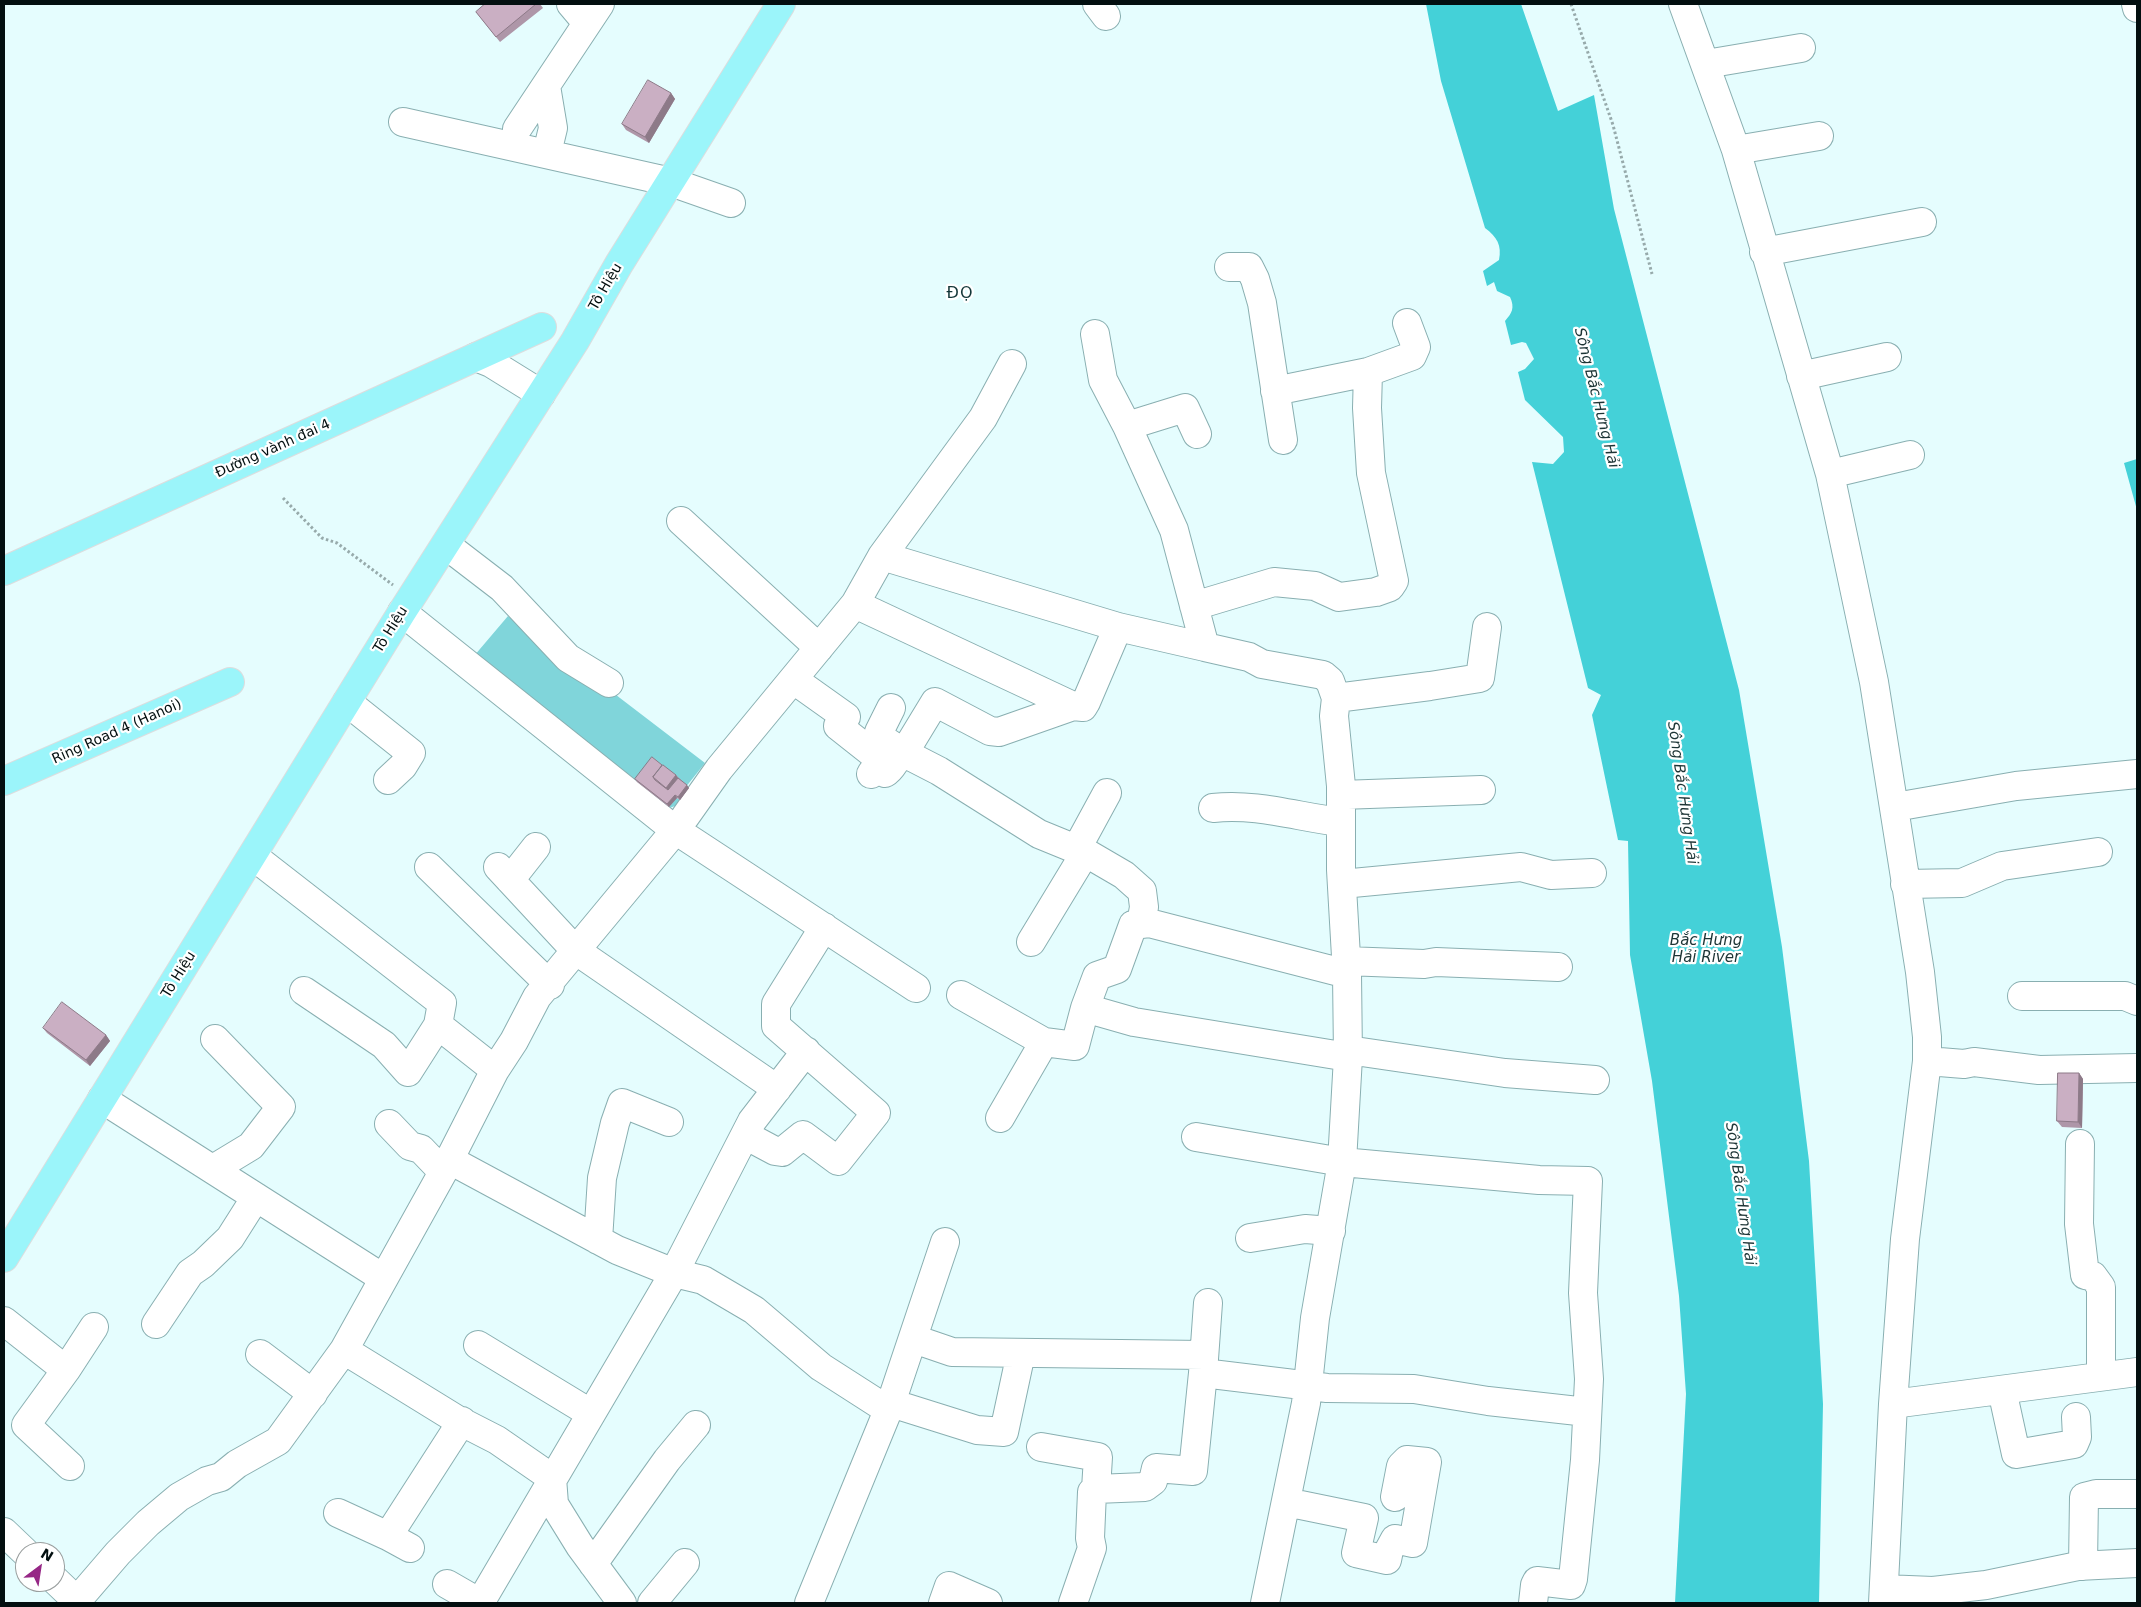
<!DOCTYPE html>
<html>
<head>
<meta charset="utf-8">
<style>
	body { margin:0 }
	#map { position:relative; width:2141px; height:1607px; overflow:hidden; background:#e5fdfe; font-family:"DejaVu Sans",sans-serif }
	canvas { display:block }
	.frame { position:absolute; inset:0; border:5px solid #030f10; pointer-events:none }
	.north { position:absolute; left:15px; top:1542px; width:50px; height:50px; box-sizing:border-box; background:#fff; border:1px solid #9a9f9f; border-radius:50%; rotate:31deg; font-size:14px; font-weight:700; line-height:20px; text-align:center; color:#030f10 }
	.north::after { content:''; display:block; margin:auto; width:18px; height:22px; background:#962786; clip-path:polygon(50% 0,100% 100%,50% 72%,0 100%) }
</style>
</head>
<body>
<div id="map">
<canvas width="2141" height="1607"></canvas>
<div class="frame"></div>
<div class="north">N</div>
</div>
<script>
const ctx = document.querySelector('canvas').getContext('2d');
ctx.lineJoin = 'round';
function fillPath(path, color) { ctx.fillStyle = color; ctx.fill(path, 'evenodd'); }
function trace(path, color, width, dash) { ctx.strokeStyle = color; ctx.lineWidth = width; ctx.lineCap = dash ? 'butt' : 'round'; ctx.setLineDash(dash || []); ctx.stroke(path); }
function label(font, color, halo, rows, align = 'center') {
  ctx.font = font + ' "DejaVu Sans",sans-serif'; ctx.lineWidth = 4.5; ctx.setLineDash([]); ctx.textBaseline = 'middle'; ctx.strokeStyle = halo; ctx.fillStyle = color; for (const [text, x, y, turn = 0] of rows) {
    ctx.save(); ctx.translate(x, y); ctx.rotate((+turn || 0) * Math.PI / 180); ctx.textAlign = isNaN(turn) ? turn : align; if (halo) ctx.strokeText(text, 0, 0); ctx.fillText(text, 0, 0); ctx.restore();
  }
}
const green = new Path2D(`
	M508,616L566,668L603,685L705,763L677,798L680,800L675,806L667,809L474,656Z`);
const water = new Path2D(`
	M1426,4H1521L1558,111L1594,95L1614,209L1739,690L1782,947L1809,1161L1823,1404L1819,1603H1675L1686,1394L1679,1296L1652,1081L1630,955L1628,841L1618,840L1592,715L1601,695L1588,688L1532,462L1553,464L1564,452L1563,437L1525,400L1518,372L1525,369L1534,359L1526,343L1522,342L1511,345L1505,321C1512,313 1515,308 1510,297L1497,291L1494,282L1487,286L1483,271L1499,260C1502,245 1497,237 1485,228L1441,81Z
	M2137,459V510L2124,463Z`);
const path = new Path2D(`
	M1571,4L1613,125L1652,274
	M283,498L322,538L337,543L393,585`);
const minor = new Path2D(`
	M571,4L587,23
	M1097,4L1106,16
	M1683,4L1736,150L1830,474L1874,682L1920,972L1927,1037V1061L1905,1239L1893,1404L1883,1603
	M2136,4L2137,8
	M1706,64L1801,48
	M546,86L553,128L547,153
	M403,122L671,182L731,203
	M517,129L600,4
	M1736,150L1819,136
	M1764,252L1922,222
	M1229,267H1249L1255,279L1262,303L1283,440
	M1095,334L1103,380L1127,426L1174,530L1205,647L1249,657L1262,664L1323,675L1330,681L1336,698L1334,716L1341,786V870L1347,974L1348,1057L1342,1162L1315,1318L1306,1403L1265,1603
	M476,357L491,363L541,394
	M1368,372L1412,356L1416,347L1407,323
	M1801,376L1887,357
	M1127,426L1185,408L1197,434
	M1830,474L1910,455
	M681,521L819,648
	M446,545L502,588L568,658L609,683
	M882,556L1118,627L1205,647
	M855,604L1073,706L1083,707L1086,702L1118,627
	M1194,606L1274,582L1315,586L1339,597L1376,592L1390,587L1394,581L1371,473L1367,408L1368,372L1275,391
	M402,612L670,826
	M794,680L846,717L838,726L881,760L871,774
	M1336,698L1430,686L1480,678L1487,627
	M347,702L411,753L403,766L388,780
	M891,708L879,732L881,738L904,753L935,702L990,731L999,732L1073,706
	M885,773C894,768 895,757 904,753L939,771L1039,834L1088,854L1124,875L1142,891L1144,907L1141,924
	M1341,795L1481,790
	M1895,807L2016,786L2137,774
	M1213,808C1256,803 1298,817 1340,822
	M685,817L719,769L855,604L882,556L983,418L1012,364
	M683,835L916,988
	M1076,850L1107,793
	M253,856L442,1003L438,1025L495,1070
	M429,867L550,985
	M498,867L575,950L777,1089
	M510,880L536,847
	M1342,884L1521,867L1551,875L1592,873
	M1905,884L1962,883L2002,866L2098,852
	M1031,942L1085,853
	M1346,961L1424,964L1436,962L1558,967
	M1347,974L1149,923L1133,925L1117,969L1097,976L1085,1008L1134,1022L1348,1057
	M304,991L384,1045L408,1072L438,1025
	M961,995L1044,1042L1075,1046L1085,1008
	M2022,996H2125L2137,1001
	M1348,1050L1505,1073L1595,1080
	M1927,1061L1964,1064L1974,1062L2039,1070L2137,1068
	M102,1099L383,1278
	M1000,1118L1044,1042
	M389,1124L410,1146L421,1149L443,1172
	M745,1135L775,1151L782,1152L803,1135L838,1161L876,1113L776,1026V1004L824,927
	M1196,1137L1342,1162L1539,1180L1588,1181L1583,1293L1589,1379L1585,1460L1573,1579L1571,1585L1537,1581L1535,1585L1533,1603
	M2080,1144L2079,1224L2085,1275L2093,1276L2101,1287V1376
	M448,1159L617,1250L674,1273L703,1280L754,1310L821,1367L888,1410
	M213,1169L251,1146L281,1107L215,1039
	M1250,1238L1305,1229L1331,1231
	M598,1240L602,1178L615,1123L622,1103L669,1122
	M4,1321L66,1370L26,1425L70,1466
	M156,1324L190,1273L203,1264L230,1238L256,1197
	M914,1339L952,1352L1204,1355
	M478,1345L590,1413
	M344,1350L456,1419L497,1440L552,1478L554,1504L580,1546L622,1603
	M260,1354L313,1394
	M66,1370L94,1327
	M1203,1373L1327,1388L1414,1389L1488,1401L1587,1412
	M2002,1390L2016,1454L2074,1444L2077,1437L2076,1417
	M891,1403L977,1430L1004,1432L1021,1353
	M1893,1404L2137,1372
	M1041,1447L1098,1457L1096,1489
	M1286,1502L1364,1518L1356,1553L1387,1560L1389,1550L1395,1539L1413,1543L1427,1462L1407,1460L1401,1466L1395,1497
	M338,1513L388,1536L462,1421
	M4,1532L25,1552
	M388,1536L410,1548
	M593,1564L667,1460L696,1425
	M2083,1566L2084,1497L2096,1494H2137
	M55,1580L77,1601
	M447,1584L480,1603L674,1273L752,1121L806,1051
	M1884,1589L1933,1591L1986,1585L2078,1566L2137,1563
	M75,1603L118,1553L148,1523L179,1497L207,1481L221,1477L237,1464L278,1441L344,1350L443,1172L495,1070L514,1041L537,997L673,833
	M652,1603L685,1563
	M809,1603L891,1403L945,1242
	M943,1603L949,1586L988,1603
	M1073,1603L1092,1548L1090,1538L1092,1492L1096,1489L1145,1487L1153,1481L1156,1468L1193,1471L1203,1373L1208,1303`);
const major = new Path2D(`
	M4,571L542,327
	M4,781L230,682
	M4,1258L402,612L575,341L619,264L781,4`);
const wall = new Path2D(`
	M485,4H540L543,8L500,42L476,12Z
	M671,93L675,99L649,143L626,130L622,124Z
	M676,775L689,788L680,800L677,798L669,807L637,782L635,779Z
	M43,1028L106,1035L110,1041L90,1066L47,1033Z
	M2079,1073L2083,1079L2082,1128L2062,1127L2057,1121Z`);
const shadedWall = new Path2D(`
	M671,93L675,99L649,143L645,137Z
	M676,775L680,781L670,793L666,788Z
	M687,785L689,788L680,800L678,797Z
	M675,795L677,798L669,807L667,804Z
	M106,1035L110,1041L90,1066L86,1060Z
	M2079,1073L2083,1079L2082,1128L2078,1122Z`);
const building = new Path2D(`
	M485,4H536L496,37L476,12Z
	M648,80L671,93L645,137L622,124Z
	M652,757L662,765L653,777L655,780L668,790L678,778L687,785L678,797L675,795L667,804L635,779Z
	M663,765L676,775L666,788L653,777Z
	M62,1002L106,1035L86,1060L43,1028Z
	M2058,1073H2079L2078,1122L2057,1121Z`);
const streetNames = [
	["Tô Hiệu",606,287,-60],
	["Đường vành đai 4",273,449,-24],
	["Tô Hiệu",391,630,-58],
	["Ring Road 4 (Hanoi)",117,732,-24],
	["Tô Hiệu",179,975,-58]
];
const waterNames = [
	["Sông Bắc Hưng Hải",1596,398,76],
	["Sông Bắc Hưng Hải",1682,793,82],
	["Bắc Hưng",1706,941],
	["Hải River",1706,958],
	["Sông Bắc Hưng Hải",1740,1194,82]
];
const quarterNames = [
	["ĐỌ",960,294]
];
fillPath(green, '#80d5da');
fillPath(water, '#44d1d8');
trace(minor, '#89afb1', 30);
trace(major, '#dcddde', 30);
trace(path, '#97aaab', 3, [2.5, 2.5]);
trace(minor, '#fff', 28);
trace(major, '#9bf5fa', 28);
fillPath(wall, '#ae96a8');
fillPath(shadedWall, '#8d7a88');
fillPath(building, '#caafc3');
trace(building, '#8d7a88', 1);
label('14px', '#030f10', '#fff', streetNames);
label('italic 15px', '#1d3536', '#fff', waterNames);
ctx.letterSpacing = '1px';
label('16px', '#133739', '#fff', quarterNames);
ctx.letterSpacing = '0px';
</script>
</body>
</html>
